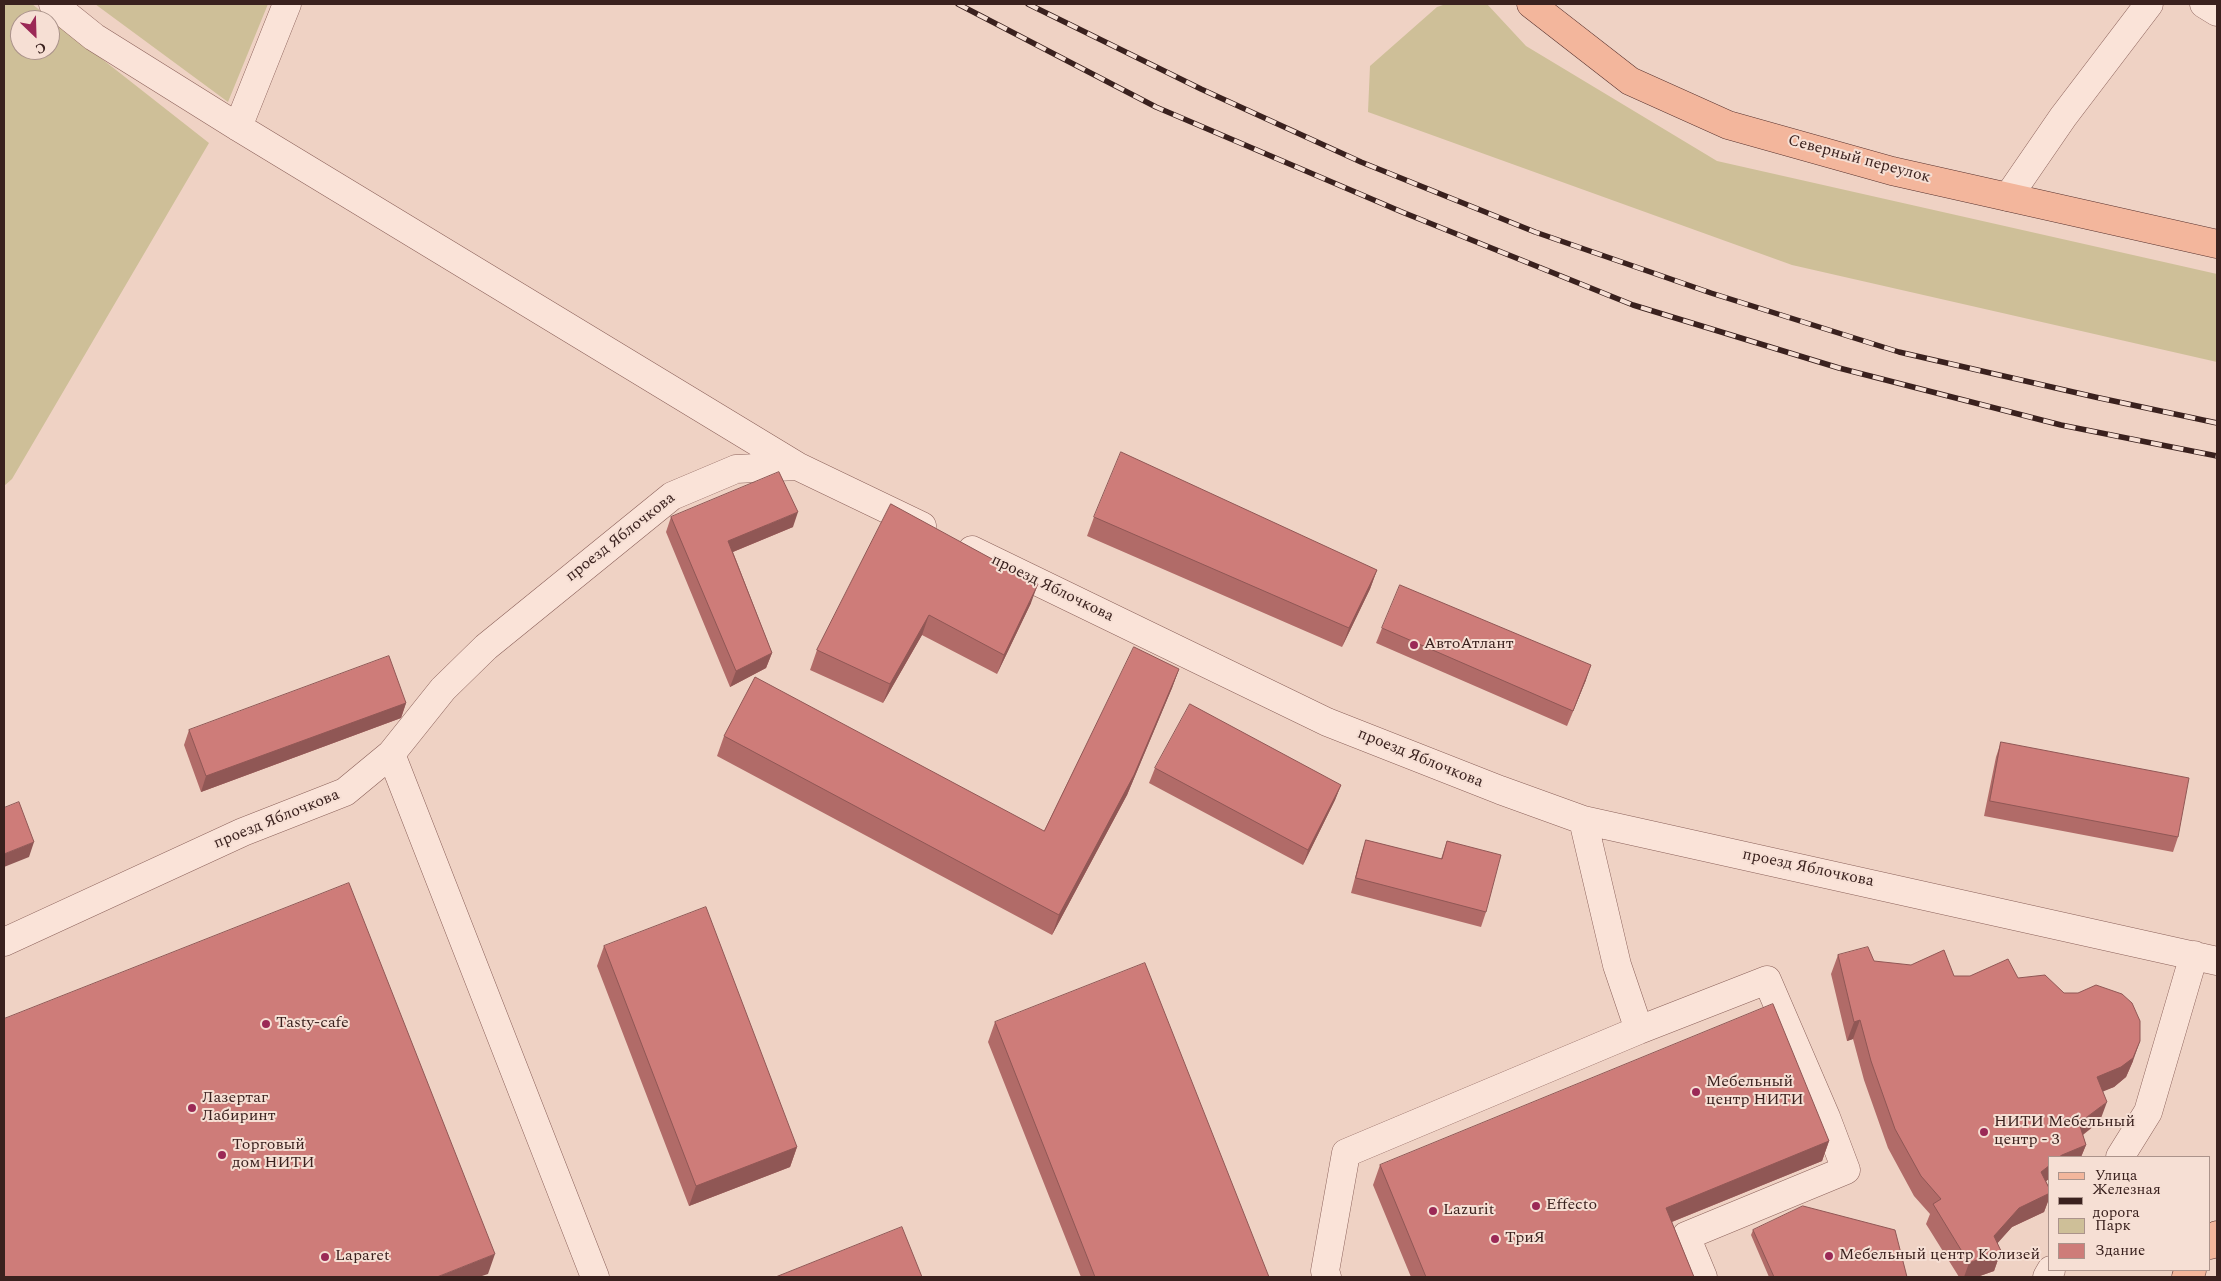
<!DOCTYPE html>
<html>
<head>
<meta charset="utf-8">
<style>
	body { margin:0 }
	#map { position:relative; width:2221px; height:1281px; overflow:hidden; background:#efd2c4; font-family:Spectral,serif }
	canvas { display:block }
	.frame { position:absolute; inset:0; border:5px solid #3a211e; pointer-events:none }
	.legend { position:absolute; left:2048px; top:1156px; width:162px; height:115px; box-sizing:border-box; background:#f6dfd4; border:1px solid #ab938b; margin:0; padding:6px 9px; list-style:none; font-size:15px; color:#3a211e }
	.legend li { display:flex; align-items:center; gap:10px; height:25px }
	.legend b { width:25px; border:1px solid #ab938b }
	.north { position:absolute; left:10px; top:10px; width:50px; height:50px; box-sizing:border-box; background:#f6dfd4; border:1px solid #ab938b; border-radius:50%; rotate:156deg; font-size:14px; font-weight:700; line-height:20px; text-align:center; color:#3a211e }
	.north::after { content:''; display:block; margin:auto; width:18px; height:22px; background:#9b2956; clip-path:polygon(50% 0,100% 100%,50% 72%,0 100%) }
</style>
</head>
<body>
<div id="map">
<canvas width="2221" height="1281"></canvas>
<div class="frame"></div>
<ul class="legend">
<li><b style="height:6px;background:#f3b69c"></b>Улица</li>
<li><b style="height:6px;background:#3a211e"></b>Железная дорога</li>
<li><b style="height:14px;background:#cebf98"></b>Парк</li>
<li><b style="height:14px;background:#ce7c79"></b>Здание</li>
</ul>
<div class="north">С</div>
</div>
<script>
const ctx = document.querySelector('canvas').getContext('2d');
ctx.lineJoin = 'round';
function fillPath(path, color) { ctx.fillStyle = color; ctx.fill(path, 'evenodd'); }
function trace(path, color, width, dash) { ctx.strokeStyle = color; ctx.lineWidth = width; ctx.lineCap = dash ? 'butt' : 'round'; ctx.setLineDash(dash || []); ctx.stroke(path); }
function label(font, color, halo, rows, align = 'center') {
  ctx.font = font + ' Spectral,serif'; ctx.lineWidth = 4; ctx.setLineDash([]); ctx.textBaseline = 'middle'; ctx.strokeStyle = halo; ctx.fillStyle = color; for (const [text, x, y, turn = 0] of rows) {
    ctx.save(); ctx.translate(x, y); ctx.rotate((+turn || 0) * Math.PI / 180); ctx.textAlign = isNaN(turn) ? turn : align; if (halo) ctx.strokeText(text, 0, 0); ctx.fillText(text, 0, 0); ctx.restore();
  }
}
const green = new Path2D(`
	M4,4H32L209,143L12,479L4,486ZM20,20H50V50H20Z
	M95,4H268L228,102Z
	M1446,4H1487L1526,46L1717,161L2217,274V362L1792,265L1368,112L1370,66L1437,7Z`);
const minor = new Path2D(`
	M53,4L94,37L238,127L797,466L922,526
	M2204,4L2217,12
	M238,127L287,4
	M2008,197L2063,117L2149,4
	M972,550L1327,722L1500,790L1583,820L2217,961
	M391,754L595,1277
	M1583,820L1617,965L1639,1030
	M4,942L243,832L345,792L391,754L443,689L486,647L672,496L736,469L797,466
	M2120,1157L2148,1112L2194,955
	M1327,1277L1325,1271L1346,1153L1639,1030L1767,980L1826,1117L1846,1170L1686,1236L1703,1277
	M2047,1277L2051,1270`);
const major = new Path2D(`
	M1531,4L1630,81L1728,125L1892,171L2217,244
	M2210,1245L2217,1235
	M2186,1277L2192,1270`);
const rail = new Path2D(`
	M958,4L1156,107L1402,212L1633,305L1839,368L2061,425L2217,456
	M1028,4L1201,89L1361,162L1535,232L1711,293L1899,352L2095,397L2217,423`);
const wall = new Path2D(`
	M891,504L1031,603L997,674L922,635L883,703L810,670L817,650Z
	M671,517L793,527L733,552L772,653L766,668L730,687L666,532Z
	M1094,517L1377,570L1370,589L1342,647L1087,536Z
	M1382,628L1586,680L1567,726L1376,643Z
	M1179,669L1172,688L1127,795L1052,935L717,756L724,736L1044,831Z
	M406,703L401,718L201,792L184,745L189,730Z
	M2001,742L2178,837L2173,852L1984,816L1996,757Z
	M1155,768L1341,785L1335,800L1303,865L1149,783Z
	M1366,840L1441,859L1447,841L1486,912L1481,927L1351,893L1361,855Z
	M604,946L797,1147L790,1167L689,1206L597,966Z
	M1838,955L1954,976L2018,978L2133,1061L2126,1077L2114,1087L2102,1091L2100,1121L2083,1135L2086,1145L2081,1157H2050V1178L2046,1181L2050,1190V1196L2044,1212L2012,1227L1997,1243L2001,1251L1994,1271L1977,1277H1959L1926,1224L1930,1214L1914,1196L1888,1148L1864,1080L1853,1039L1847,1041L1831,974Z
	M995,1022L1269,1277H1081L988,1042Z
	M1829,1141L1822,1161L1672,1222L1694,1277H1411L1373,1185L1380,1165Z
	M1753,1230L1907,1277H1769L1751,1235Z`);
const shadedWall = new Path2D(`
	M798,512L793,527L723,556L728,541Z
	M1377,570L1370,589L1342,647L1349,628Z
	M1038,584L1031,603L997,674L1004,655Z
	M929,615L922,635L883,703L890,684Z
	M772,653L766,668L730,687L736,671Z
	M1591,665L1586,680L1567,726L1573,711Z
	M1179,669L1172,688L1127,795L1052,935L1059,915Z
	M406,703L401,718L201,792L206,776Z
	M1341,785L1335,800L1303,865L1308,850Z
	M34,842L29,857L4,867V854Z
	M1860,1020L1853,1039L1847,1041L1854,1022Z
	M2140,1041L2133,1061L2126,1077L2114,1087L2090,1097L2097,1077Z
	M2107,1102L2100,1121L2072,1143L2079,1123Z
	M1829,1141L1822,1161L1659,1227L1666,1208Z
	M2086,1145L2081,1157H2059L2062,1155Z
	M797,1147L790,1167L689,1206L696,1186Z
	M2050,1165V1178L2034,1191L2041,1172Z
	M2050,1193V1196L2044,1212L2012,1227L1987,1255L1994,1236L2019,1208Z
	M2001,1251L1994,1271L1977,1277H1964L1969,1263Z
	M495,1254L488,1274L479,1277H437Z`);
const building = new Path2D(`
	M1121,452L1377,570L1349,628L1094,517Z
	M779,472L798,512L728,541L772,653L736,671L671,517Z
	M891,504L1038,584L1004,655L929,615L890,684L817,650Z
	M1400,585L1591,665L1573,711L1382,628Z
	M1134,647L1179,669L1134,775L1059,915L724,736L755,677L1044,831Z
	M389,656L406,703L206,776L189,730Z
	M1190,704L1341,785L1308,850L1155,768Z
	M2001,742L2189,778L2178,837L1990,801Z
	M19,802L34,842L4,854V808Z
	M1366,840L1442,859L1447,841L1501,855L1486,912L1356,878Z
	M349,883L495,1254L437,1277H4V1019Z
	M706,907L797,1147L696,1186L604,946Z
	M1868,947L1874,961L1911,965L1944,950L1954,976H1970L2008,959L2018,978L2045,975L2064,993H2078L2096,985L2122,994L2132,1003L2140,1021V1041L2133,1058L2121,1067L2097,1077L2107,1102L2079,1123L2086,1145L2062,1155L2059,1157H2050V1165L2041,1172L2050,1190V1193L2019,1208L1994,1236L2001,1251L1969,1263L1933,1204L1941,1199L1921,1176L1895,1129L1871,1061L1860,1020L1854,1022L1838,955Z
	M1145,963L1269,1277H1095L995,1022Z
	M1773,1004L1829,1141L1666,1208L1694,1277H1426L1380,1165Z
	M1803,1206L1895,1230L1907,1277H1774L1753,1230Z
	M902,1227L922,1277H776Z`);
const markers = [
	[1414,645,5,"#9b2956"],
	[266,1024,5,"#9b2956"],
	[1696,1092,5,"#9b2956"],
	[192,1108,5,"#9b2956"],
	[1984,1132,5,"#9b2956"],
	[222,1155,5,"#9b2956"],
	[1536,1206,5,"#9b2956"],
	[1433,1211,5,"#9b2956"],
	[1495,1239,5,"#9b2956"],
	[1829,1256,5,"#9b2956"],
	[325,1257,5,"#9b2956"]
];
const streetNames = [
	["Северный переулок",1859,160,15],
	["проезд Яблочкова",621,538,-38],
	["проезд Яблочкова",1052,589,26],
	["проезд Яблочкова",1420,759,22],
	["проезд Яблочкова",277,820,-22],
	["проезд Яблочкова",1808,869,12]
];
const poiNames = [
	["АвтоАтлант",1424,645],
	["Tasty-cafe",276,1024],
	["Мебельный",1706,1083],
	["центр НИТИ",1706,1101],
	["Лазертаг",202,1099],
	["Лабиринт",202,1117],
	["НИТИ Мебельный",1994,1123],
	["центр - 3",1994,1141],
	["Торговый",232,1146],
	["дом НИТИ",232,1164],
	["Effecto",1546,1206],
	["Lazurit",1443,1211],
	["ТриЯ",1505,1239],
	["Мебельный центр Колизей",1839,1256],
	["Laparet",335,1257]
];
fillPath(green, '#cebf98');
trace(minor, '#8b615a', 29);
trace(major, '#58322e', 29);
trace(minor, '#fae3d8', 28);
trace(major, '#f3b69c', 28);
trace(rail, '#3a211e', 5.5);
trace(rail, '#f6dfd4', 4, [11]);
fillPath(wall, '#b16b68');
fillPath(shadedWall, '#905755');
fillPath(building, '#ce7c79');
trace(building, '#905755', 1);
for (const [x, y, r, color] of markers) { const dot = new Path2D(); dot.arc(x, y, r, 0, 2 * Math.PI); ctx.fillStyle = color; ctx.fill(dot); trace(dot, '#f6dfd4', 2); }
label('16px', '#3a211e', '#f6dfd4', streetNames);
label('16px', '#3a211e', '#f6dfd4', poiNames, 'left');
</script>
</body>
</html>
